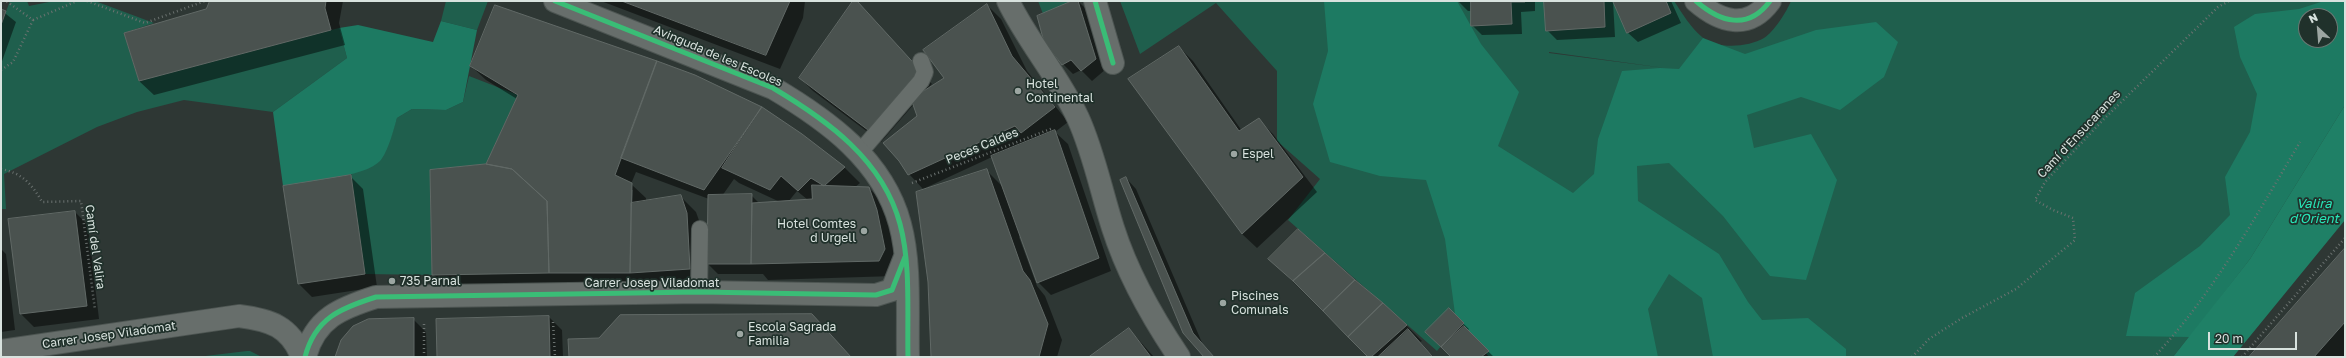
<!DOCTYPE html>
<html>
<head>
<meta charset="utf-8">
<style>
	body { margin:0 }
	#map { position:relative; width:2346px; height:358px; overflow:hidden; background:#2e3734; font-family:"Golos Text",sans-serif }
	canvas { display:block }
	.frame { position:absolute; inset:0; border:2px solid #d8e2de; pointer-events:none }
	.north { position:absolute; left:2298px; top:8px; width:40px; height:40px; box-sizing:border-box; background:#20312b; border:1px solid #6a7873; border-radius:50%; rotate:334deg; font-size:11px; font-weight:700; line-height:16px; text-align:center; color:#d8e2de }
	.north::after { content:''; display:block; margin:auto; width:14px; height:18px; background:#9ca6a2; clip-path:polygon(50% 0,100% 100%,50% 72%,0 100%) }
	.scale { position:absolute; left:2208px; top:332px; width:89px; height:18px; box-sizing:border-box; border:2px solid #d8e2de; border-top:0; padding-left:5px; font-size:12px; line-height:14px; white-space:nowrap; color:#d8e2de; -webkit-text-stroke:3px #20312b; paint-order:stroke }
</style>
</head>
<body>
<div id="map">
<canvas width="2346" height="358"></canvas>
<div class="frame"></div>
<div class="north">N</div>
<div class="scale">20 m</div>
</div>
<script>
const ctx = document.querySelector('canvas').getContext('2d');
ctx.lineJoin = 'round';
function fillPath(path, color) { ctx.fillStyle = color; ctx.fill(path, 'evenodd'); }
function trace(path, color, width, dash) { ctx.strokeStyle = color; ctx.lineWidth = width; ctx.lineCap = dash ? 'butt' : 'round'; ctx.setLineDash(dash || []); ctx.stroke(path); }
function label(font, color, halo, rows, align = 'center') {
  ctx.font = font + ' "Golos Text",sans-serif'; ctx.lineWidth = 3.5; ctx.setLineDash([]); ctx.textBaseline = 'middle'; ctx.strokeStyle = halo; ctx.fillStyle = color; for (const [text, x, y, turn = 0] of rows) {
    ctx.save(); ctx.translate(x, y); ctx.rotate((+turn || 0) * Math.PI / 180); ctx.textAlign = isNaN(turn) ? turn : align; if (halo) ctx.strokeText(text, 0, 0); ctx.fillText(text, 0, 0); ctx.restore();
  }
}
const green = new Path2D(`
	M10,1H27L29,6L54,1H95L154,23L124,33L139,81L339,28L347,58L273,112L184,100L137,112L97,127L4,174L6,209H1V25Z
	M446,1H488L477,30L441,21Z
	M1038,1H1072L1043,14Z
	M1120,1H1674C1682,13 1691,28 1702,37C1718,50 1748,47 1764,38C1774,32 1787,11 1791,1H2345V105L2250,259L2173,357H1489L1480,342L1460,323L1437,351L1288,220L1320,179L1277,141V71L1216,3L1140,54ZM2306,16H2330V40H2306ZM1549,53V52L1665,68Z
	M469,76L518,95L486,164L430,170L432,275L365,274L351,175L391,137L397,118L412,109L446,110L463,102Z
	M250,351L262,357H197L247,351Z`);
const forest = new Path2D(`
	M1324,1H1457L1481,44L1519,92L1498,146L1573,193L1594,174L1598,139L1622,71L1660,68L1679,69L1703,38L1745,54L1816,30L1876,22L1898,42L1884,77L1840,110L1801,97L1747,115L1754,148L1811,134L1837,180L1806,280L1770,276L1723,216L1669,163L1637,166L1638,201L1719,254L1748,302L1762,320L1808,318L1846,349V357H1713L1702,298L1669,274L1648,309L1658,357H1489L1455,314L1445,239L1426,180L1380,176L1330,162L1313,104L1328,51Z
	M2324,1H2345V105L2250,259L2190,337L2126,336L2135,293L2200,246L2230,215L2225,177L2250,132L2257,94L2240,57L2234,27L2255,14L2299,9ZM2306,16H2330V40H2306Z
	M441,21L477,30L463,102L446,110L412,109L397,118C394,129 388,152 380,161C365,177 306,182 283,186L273,112L347,58L339,28L358,25L433,42Z`);
const water = new Path2D(`
	M2345,105V220L2233,357H2173L2250,259Z`);
const shadow = new Path2D(`
	M212,1H343L339,23L345,45L154,95L139,81L125,33L207,10Z
	M601,1H805L803,18L780,69Z
	M854,1L867,13L932,84L928,88L945,78L987,5L1001,19L1027,71L1068,122L1055,132L1068,144L1111,271L1051,295L1038,282L1021,236L1019,237L1037,286L1045,296L1062,340L1057,357H932L986,170L1003,187L992,157L923,189L909,174L918,117L914,104L881,142L813,91L800,78Z
	M1075,1H1078L1087,10L1106,69L1092,81L1081,70L1073,74L1063,64Z
	M1458,1H1535V11L1521,12L1522,34L1482,35L1472,25V11H1468Z
	M1545,1H1613L1615,37L1557,40L1547,30Z
	M1614,1H1671L1681,23L1638,42L1627,32Z
	M1,10L16,22L1,64Z
	M1179,47L1193,61L1242,131L1259,120L1273,134L1317,192L1257,248L1242,234Z
	M656,62L762,108L844,167L860,183L854,188H869L884,203L900,265L895,276L768,280L763,274H718L708,264L709,199L636,172L631,184L646,198V201L680,196L696,212L702,229L705,284L446,287L433,274L490,167L517,99L486,80L471,66ZM734,179L739,183L780,202L760,204L751,195L722,196ZM631,190H633L632,208L630,207ZM797,191L808,200L788,202Z
	M350,176L363,189L377,287L312,297L299,284Z
	M1126,178L1136,189L1203,345L1214,357H1205L1184,333Z
	M75,212L88,225L99,319L34,327L21,314L9,220Z
	M1,249L6,254L15,330L1,332Z
	M2345,249V355L2343,357H2251Z
	M1270,259L1406,325L1422,341L1420,342L1434,357H1369Z
	M1449,310L1469,329L1467,331L1494,357H1452L1427,332Z
	M549,317L562,330L563,357H438Z
	M413,319L426,332L427,357H336Z
	M1129,329L1154,357H1091Z`);
const building = new Path2D(`
	M210,1H326L325,8L331,30L139,81L124,33L206,9Z
	M622,1H790L766,55Z
	M853,1H857L920,70L868,130L799,78Z
	M1072,1H1078L1096,59L1081,71L1071,60L1062,65L1044,42L1037,16Z
	M1471,1H1525V2H1511L1512,24L1471,26Z
	M1544,1H1604L1605,27L1546,31Z
	M1613,1H1666L1671,13L1627,33Z
	M987,4L1012,56L1055,107L1021,133L1015,126L908,175L899,161L883,143L917,116L911,99L944,78L923,50Z
	M495,5L657,61L615,175L632,183L630,273H549L547,201L512,169L486,164L518,95L470,66Z
	M1,9L6,11L1,25Z
	M1179,46L1239,131L1259,118L1303,177L1242,234L1128,79Z
	M657,61L695,75L762,107L704,190L621,158Z
	M762,107L802,134L845,167L824,186L811,178L798,191L781,176L770,190L722,168Z
	M1055,130L1099,258L1037,283L991,156Z
	M486,164L512,169L547,201L549,273L432,275L430,170Z
	M987,169L1023,271L1030,280L1048,324L1039,357H931L928,282L916,192Z
	M351,175L365,274L298,284L283,186Z
	M1126,177L1193,333L1214,357H1204L1183,333L1120,180Z
	M812,185L869,187L877,210L885,249L879,261L751,264L752,203L812,199Z
	M752,194L751,264H707L708,195Z
	M681,195L687,213L690,269L630,273L631,203Z
	M75,211L87,306L20,314L8,219Z
	M1298,229L1325,253L1293,281L1268,259Z
	M2345,248V322L2314,357H2249Z
	M1325,253L1355,280L1323,311L1293,281Z
	M1355,280L1383,303L1348,337L1323,311Z
	M1383,303L1407,325L1371,357H1368L1348,337Z
	M1449,308L1464,323L1441,347L1425,332Z
	M812,314L851,357H569L568,339L599,338L620,315Z
	M549,316L550,357H437L436,319Z
	M414,318V357H335L341,340L353,326L368,319Z
	M1464,326L1489,351L1481,357H1451L1441,347Z
	M1129,328L1151,357H1089Z
	M1408,329L1433,357H1378Z`);
const path = new Path2D(`
	M87,1L145,23L205,1
	M33,20L77,1
	M1,70L13,62L33,20L6,1
	M1,169C22,173 32,184 42,202L81,201L95,310
	M912,183L1053,128
	M553,322L555,357
	M424,324V357
	M1912,357L1929,339L1962,318L2016,289L2075,240L2073,218L2053,210L2035,200L2045,182L2103,120L2218,7L2229,1
	M2154,357C2213,294 2256,216 2300,142
	M2242,357L2345,238`);
const lane = new Path2D(`
	M860,152L921,81L925,72L921,61
	M699,292L700,229`);
const street = new Path2D(`
	M1095,1L1113,63
	M1696,1C1720,22 1748,31 1770,1`);
const secondary = new Path2D(`
	M555,1L773,88C827,120 883,160 900,224C911,264 907,315 908,357
	M1008,1C1028,42 1059,77 1078,118C1094,153 1101,191 1113,228C1128,275 1152,317 1179,357
	M1,351L239,316C270,320 290,326 302,357
	M305,357C315,318 341,308 376,297L699,292L876,295L892,290L905,257`);
const cycleway = new Path2D(`
	M555,1L773,88C827,120 883,160 900,224C911,264 907,315 908,357
	M1095,1L1113,63
	M1696,1C1720,22 1748,31 1770,1
	M305,357C315,318 341,308 376,297L699,292L876,295L892,290L905,257`);
const markers = [
	[1018,91,4,"#9ca6a2"],
	[1234,154,4,"#9ca6a2"],
	[864,231,4,"#9ca6a2"],
	[392,281,4,"#9ca6a2"],
	[1223,303,4,"#9ca6a2"],
	[740,334,4,"#9ca6a2"]
];
const streetNames = [
	["Avinguda de les Escoles",718,56,23],
	["Camí d'Ensucaranes",2079,134,-47],
	["Peces Caldes",982,146,-22],
	["Camí del Valira",95,247,82],
	["Carrer Josep Viladomat",652,283],
	["Carrer Josep Viladomat",109,335,-8]
];
const poiNames = [
	["Hotel",1026,84],
	["Continental",1026,98],
	["Espel",1242,154],
	["Hotel Comtes",856,224,"right"],
	["d Urgell",856,238,"right"],
	["735 Parnal",400,281],
	["Piscines",1231,296],
	["Comunals",1231,310],
	["Escola Sagrada",748,327],
	["Familia",748,341]
];
const waterNames = [
	["Valira",2314,204],
	["d'Orient",2314,219]
];
fillPath(green, '#1f5f4d');
fillPath(forest, '#1d7a62');
fillPath(water, '#1f8066');
fillPath(shadow, '#0007');
fillPath(building, '#4a524f');
trace(building, '#616966', 1);
trace(lane, '#4d5552', 18);
trace(street, '#4d5552', 24);
trace(secondary, '#4d5552', 24);
trace(path, '#6b7270', 2.5, [1, 3]);
trace(lane, '#676e6b', 16);
trace(street, '#676e6b', 22);
trace(secondary, '#676e6b', 22);
trace(cycleway, '#3abd76', 5);
for (const [x, y, r, color] of markers) { const dot = new Path2D(); dot.arc(x, y, r, 0, 2 * Math.PI); ctx.fillStyle = color; ctx.fill(dot); trace(dot, '#20312b', 1.5); }
label('12px', '#d8e2de', '#20312b', streetNames);
label('12px', '#d8e2de', '#20312b', poiNames, 'left');
label('italic 13px', '#27e7b8', '#20312b', waterNames);
</script>
</body>
</html>
